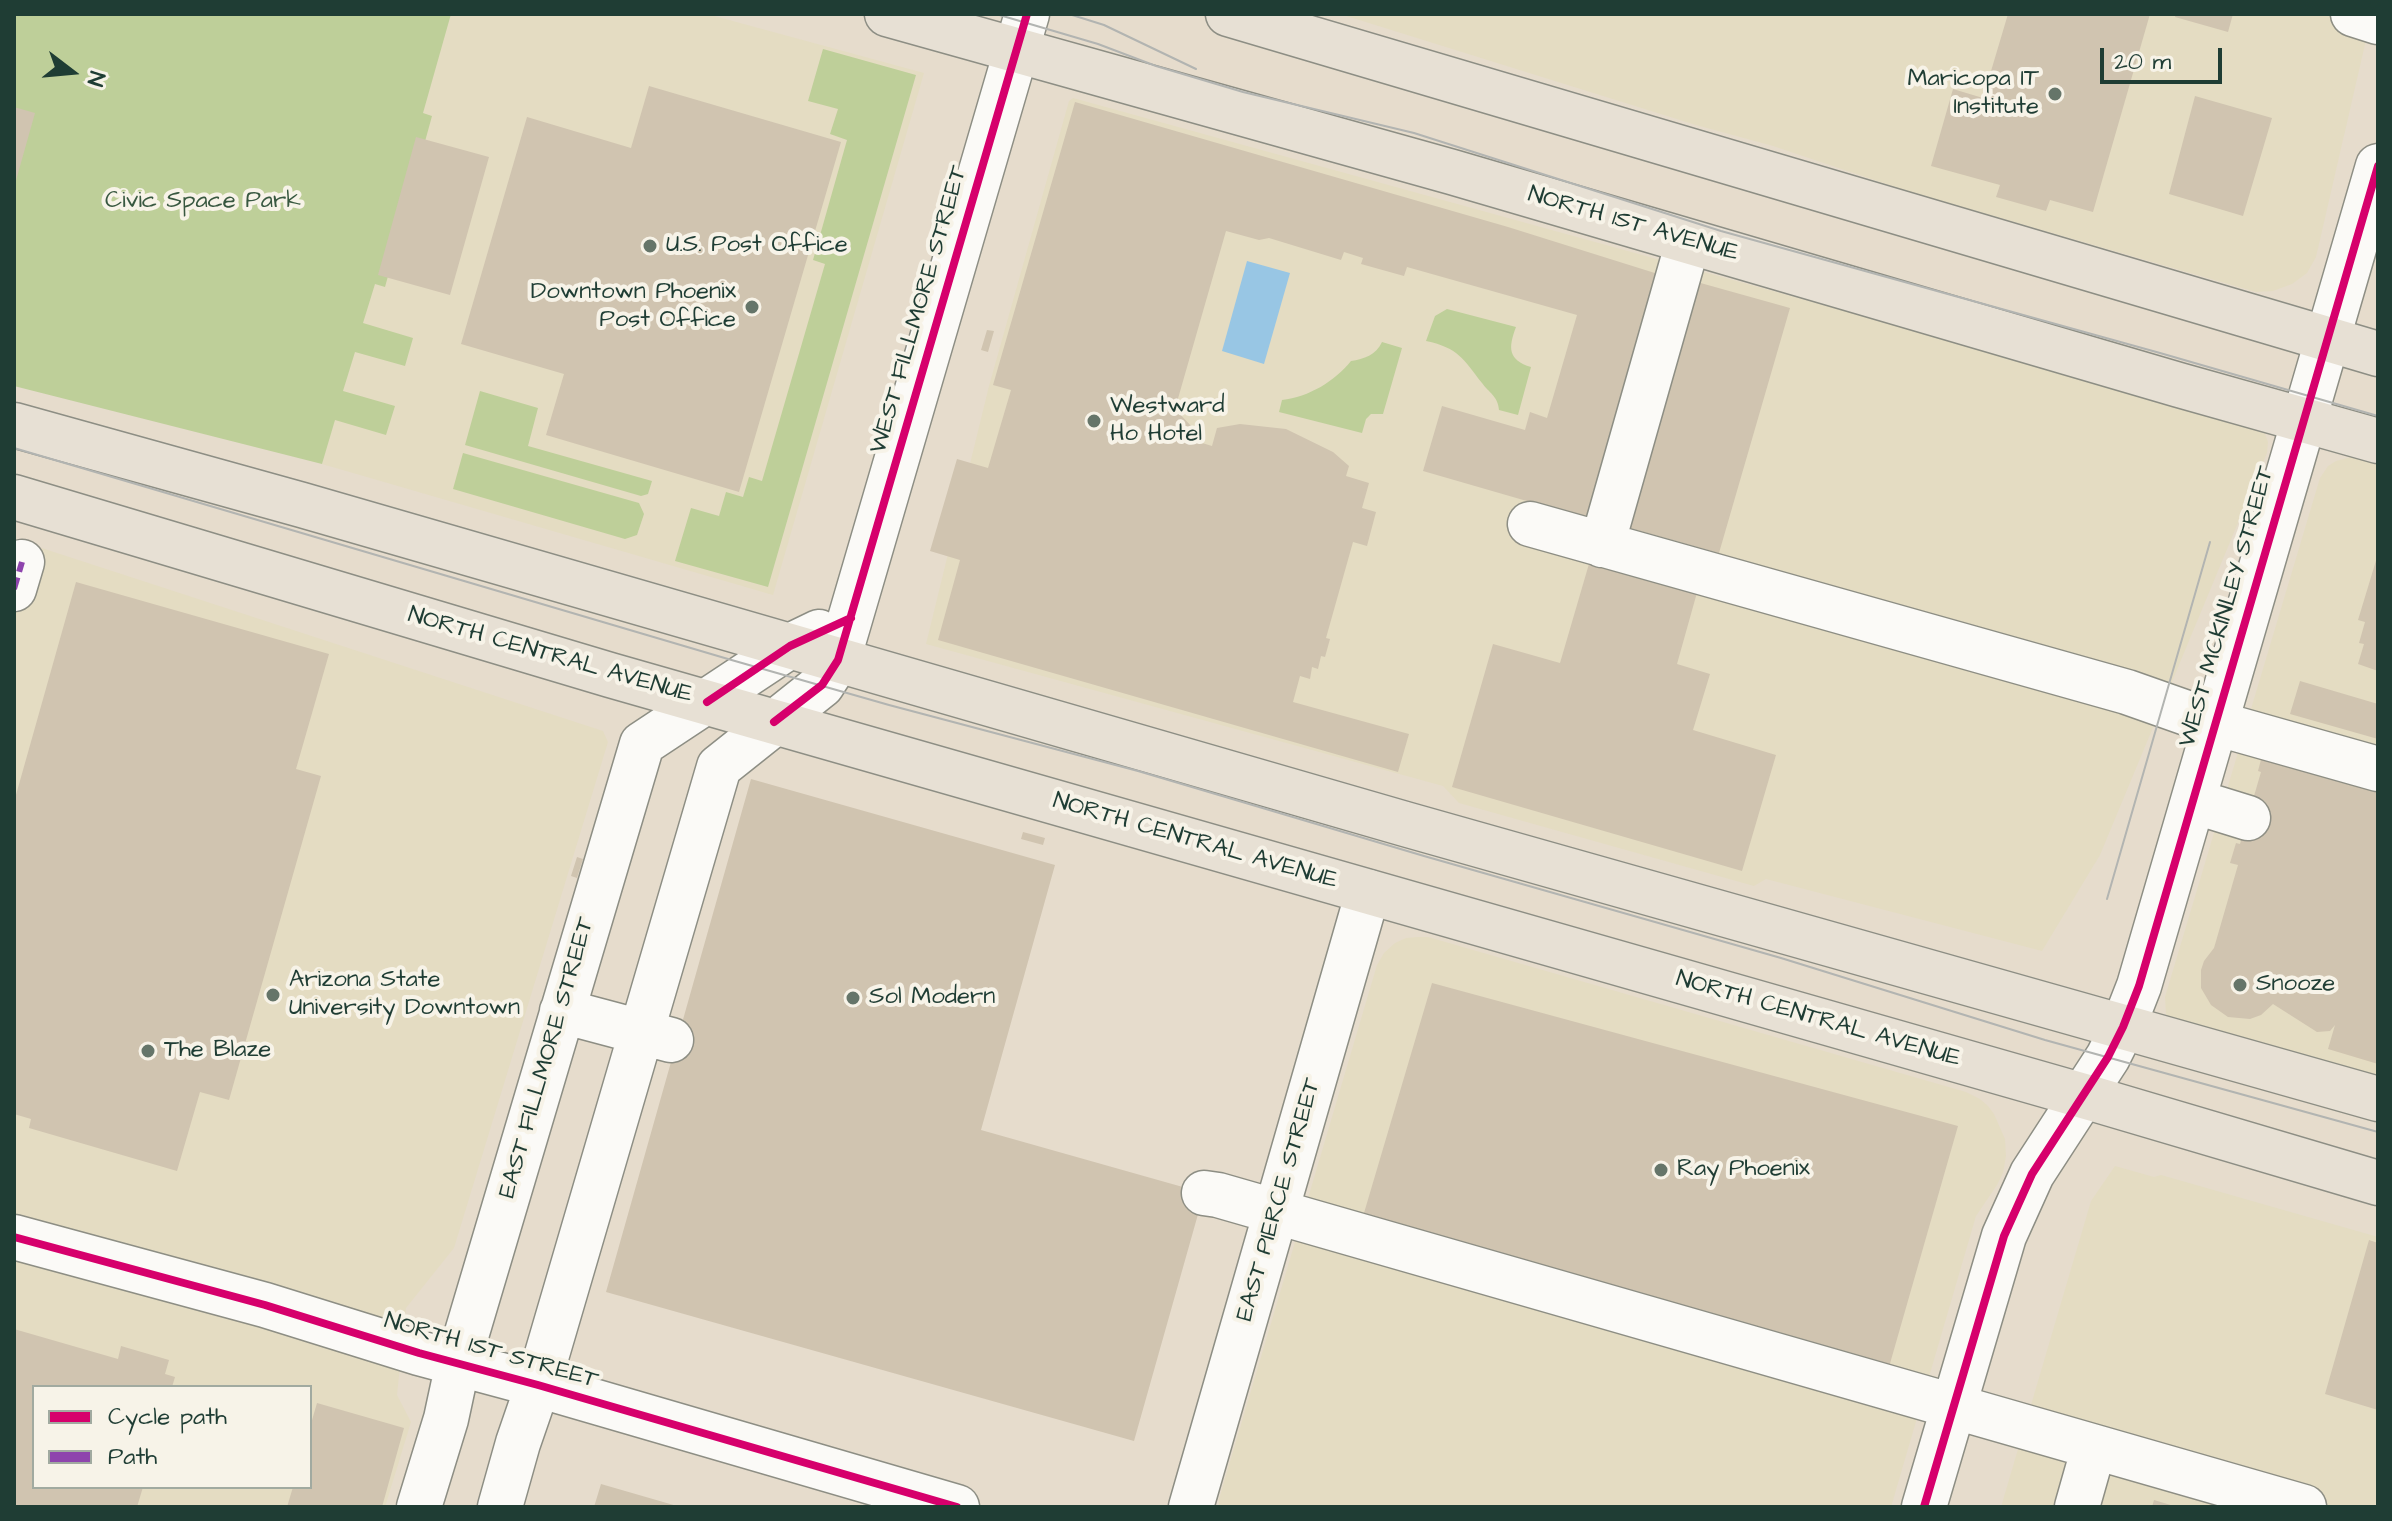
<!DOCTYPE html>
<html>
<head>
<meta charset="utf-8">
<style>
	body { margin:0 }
	#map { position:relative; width:2392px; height:1521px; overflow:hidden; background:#e6dccc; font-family:"Architects Daughter",sans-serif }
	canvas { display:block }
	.frame { position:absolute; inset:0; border:16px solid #1f3d34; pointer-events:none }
	.legend { position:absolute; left:32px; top:1385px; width:280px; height:104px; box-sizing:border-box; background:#f7f3e8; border:2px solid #a1aaa0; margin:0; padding:10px 14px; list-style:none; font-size:24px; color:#1f3d34 }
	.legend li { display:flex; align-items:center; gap:16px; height:40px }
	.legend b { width:40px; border:2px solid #a1aaa0 }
	.north { position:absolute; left:32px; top:32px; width:80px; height:80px; -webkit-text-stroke:6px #f7f3e8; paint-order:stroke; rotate:106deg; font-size:22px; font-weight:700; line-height:32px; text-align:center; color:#1f3d34 }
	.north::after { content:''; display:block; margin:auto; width:28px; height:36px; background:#1f3d34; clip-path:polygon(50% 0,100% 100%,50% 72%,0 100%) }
	.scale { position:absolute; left:2100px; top:48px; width:122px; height:36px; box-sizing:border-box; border:4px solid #1f3d34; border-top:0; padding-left:10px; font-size:24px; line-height:28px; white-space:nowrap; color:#1f3d34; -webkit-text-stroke:6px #f7f3e8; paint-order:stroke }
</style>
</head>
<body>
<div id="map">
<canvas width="2392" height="1521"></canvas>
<div class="frame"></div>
<ul class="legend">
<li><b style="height:10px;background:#d6006c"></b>Cycle path</li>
<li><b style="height:10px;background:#8e44ad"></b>Path</li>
</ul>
<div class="north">N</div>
<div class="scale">20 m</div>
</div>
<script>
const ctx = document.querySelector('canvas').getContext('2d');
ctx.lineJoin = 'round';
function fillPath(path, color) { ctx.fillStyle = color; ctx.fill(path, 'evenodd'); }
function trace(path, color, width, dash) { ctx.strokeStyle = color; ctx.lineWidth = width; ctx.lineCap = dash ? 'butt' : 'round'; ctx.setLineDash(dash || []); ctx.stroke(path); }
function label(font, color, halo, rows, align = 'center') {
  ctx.font = font + ' "Architects Daughter",sans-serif'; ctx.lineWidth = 8; ctx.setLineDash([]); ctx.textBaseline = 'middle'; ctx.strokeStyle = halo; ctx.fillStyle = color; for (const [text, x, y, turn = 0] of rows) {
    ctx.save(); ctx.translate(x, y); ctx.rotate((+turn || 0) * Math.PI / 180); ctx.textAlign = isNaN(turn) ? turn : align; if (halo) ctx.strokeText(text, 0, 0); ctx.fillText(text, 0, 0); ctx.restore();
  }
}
const built = new Path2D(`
	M450,14H707L924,73L773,595L322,464Z
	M1340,14H2372L2316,257L2307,273L2292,284L2273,291L2256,292L1907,191L1773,146L1696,125Z
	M1073,98L2262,426L2268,442L2267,453L2100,855L2042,951L1766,879L1754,886L1459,803L1443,786L926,644L989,386L1069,101Z
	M2362,454L2378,458V1089L2179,1030L2166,1014L2165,997L2320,478L2328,466L2336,461Z
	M14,539L603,731L608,742L454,1248L406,1308L397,1395L411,1422L385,1507H14ZM34,1387H310V1487H34Z
	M1418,937H1428L1966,1092L1980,1099L1988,1106L1994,1114L2005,1139L2006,1156L2003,1173L1997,1185L1976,1216L1891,1507H1219V1499L1377,965L1384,953L1395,943L1406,938Z
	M2115,1166L2154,1177L2161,1175L2378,1237V1507H2001L2091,1201Z`);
const green = new Path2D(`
	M14,14H451L423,113L432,116L385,287L375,284L363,323L413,338L405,366L355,352L343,391L395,406L386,435L335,420L322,464L14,386Z
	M823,49L916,75L768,587L675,561L691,508L719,516L726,492L743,497L749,477L762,481L825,264L813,260L847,140L830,134L838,109L808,101Z
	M1447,309L1516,327C1508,348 1508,360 1531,367L1518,415L1499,410C1498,396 1489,393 1482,383C1463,359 1459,348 1426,341L1435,316Z
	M1382,342L1402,348L1383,414H1371L1366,419L1362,433L1279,412L1282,400C1309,397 1335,381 1351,361C1364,359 1376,355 1382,342Z
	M480,391L538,408L528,446L652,481L648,494L641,496L465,445Z
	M463,453L639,503L644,514L637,535L625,539L453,489Z`);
const water = new Path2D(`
	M1247,261L1290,273L1264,364L1222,351Z`);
const building = new Path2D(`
	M2008,14H2150L2093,212L2050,200L2046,211L1996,197L2000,185L1931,166L1953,89L1983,98Z
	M2176,14H2233L2228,32L2175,17Z
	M649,86L841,142L739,492L546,435L564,374L461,344L527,117L631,148Z
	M2195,96L2272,118L2243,216L2169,194Z
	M1075,102L1508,227L1658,274L1589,519L1423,471L1442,406L1525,430L1530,412L1547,418L1577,315L1407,267L1404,276L1361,264L1363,258L1344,252L1341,260L1269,238L1259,240L1226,231L1175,409L1192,427L1189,439L1212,446L1217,428L1240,424L1286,429L1333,452L1349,466L1346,476L1369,483L1362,508L1376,512L1367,546L1353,542L1326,638L1330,639L1325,657L1321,656L1318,669L1312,667L1310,679L1300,676L1293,702L1409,734L1398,772L938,640L960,560L930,551L957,459L988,468L1011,390L993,385Z
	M14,107L35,113L15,184H14Z
	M416,137L489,157L450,295L378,275Z
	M1697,282L1790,308L1719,553L1626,527Z
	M987,330L994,331L988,352L981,350Z
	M2378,554V671L2358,664L2364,644L2359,643L2365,622L2358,620Z
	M1591,557L1698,589L1677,664L1710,674L1693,730L1776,755L1742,871L1452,787L1493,644L1560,663Z
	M76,582L329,654L296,769L321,776L229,1100L200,1092L177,1171L29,1128L31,1119L14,1114V802Z
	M2300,681L2378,704V739L2290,714Z
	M2263,752L2378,784V1064L2328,1049L2335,1025L2330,1031L2317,1032L2273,1004L2261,1015L2250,1019L2228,1017L2211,1005L2201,988V970L2204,961L2214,948L2238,865L2230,863L2236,843L2240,844L2261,772L2258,771Z
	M751,779L1055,865L981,1130L1204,1193L1134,1441L606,1292Z
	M1023,832L1045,838L1043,845L1021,839Z
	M577,857L583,859L577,878L571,876Z
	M1432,983L1958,1126L1889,1367L1364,1213Z
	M2369,1240L2378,1243V1410L2325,1394Z
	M14,1329L118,1359L121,1346L169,1360L165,1374L175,1377L172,1387H34V1487H143L137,1507H14Z
	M317,1403L404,1428L382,1507H287L293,1487H310V1427Z
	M601,1484L677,1506V1507H594Z
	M2154,1500L2174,1506V1507H2152Z`);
const minor = new Path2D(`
	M2353,14L2378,22
	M1530,524L2127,692L2215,723L2378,769
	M1602,545L1688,242
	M14,589L22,562
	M2193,801L2248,818
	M562,1011L671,1040
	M1204,1193L1218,1195L2304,1507
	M14,1237L265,1305L419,1353L538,1385L957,1507
	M419,1507L446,1419L458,1363L642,744L790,646L819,632
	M500,1507L518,1443L538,1385L719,767L822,685L838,660L1027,14
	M1191,1507L1368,892
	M1924,1507L2004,1236L2032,1174L2108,1057L2123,1027L2139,986L2378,166
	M2077,1507L2094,1447`);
const major = new Path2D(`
	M887,14L1452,172L2179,385L2378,441
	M1228,14L2378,354
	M14,425L302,505L1405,824L2378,1099
	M14,497L610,675L2094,1099L2378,1183`);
const tram = new Path2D(`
	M996,14L1098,44L1156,66L1243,92L1414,133L1721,231L2160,353L2378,416
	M1069,14L1104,25L1196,69
	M14,448L728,659L889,705L1138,771L1424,856L1781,958L2045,1040L2378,1132
	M2107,899L2210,542`);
const quiet = new Path2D(`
	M14,589L22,562`);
const cycleway = new Path2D(`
	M707,702L790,646L851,618
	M774,722L822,685L838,660L1027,14
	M14,1237L265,1305L419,1353L538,1385L957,1507
	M1924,1507L2004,1236L2032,1174L2108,1057L2123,1027L2139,986L2378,166`);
const markers = [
	[2055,94,8,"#657569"],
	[650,246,8,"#657569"],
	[752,307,8,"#657569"],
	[1094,421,8,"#657569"],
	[2240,985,8,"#657569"],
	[273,995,8,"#657569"],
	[853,998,8,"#657569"],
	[148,1051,8,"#657569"],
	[1661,1170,8,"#657569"]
];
const poiNames = [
	["Maricopa IT",2039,80,"right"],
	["Institute",2039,108,"right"],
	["U.S. Post Office",666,246],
	["Downtown Phoenix",736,293,"right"],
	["Post Office",736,321,"right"],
	["Westward",1110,407],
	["Ho Hotel",1110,435],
	["Arizona State",289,981],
	["University Downtown",289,1009],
	["Snooze",2256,985],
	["Sol Modern",869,998],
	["The Blaze",164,1051],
	["Ray Phoenix",1677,1170]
];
const parkNames = [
	["Civic Space Park",203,202]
];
const streetNames = [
	["NORTH 1ST AVENUE",1633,225,16],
	["WEST FILLMORE STREET",920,310,-74],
	["WEST MCKINLEY STREET",2228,607,-74],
	["NORTH CENTRAL AVENUE",550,656,16],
	["NORTH CENTRAL AVENUE",1195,842,16],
	["NORTH CENTRAL AVENUE",1818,1020,16],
	["EAST FILLMORE STREET",548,1058,-74],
	["EAST PIERCE STREET",1280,1200,-74],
	["NORTH 1ST STREET",491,1352,16]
];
fillPath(built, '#e4dcc2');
fillPath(green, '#becf99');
fillPath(water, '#98c6e4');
fillPath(building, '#d0c4b0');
trace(minor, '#8d8e84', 47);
trace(major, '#8d8e84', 47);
trace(minor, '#fbfaf7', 44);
trace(major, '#e7e0d4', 44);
trace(tram, '#b2b4b1', 2);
trace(quiet, '#8e44ad', 6, [12, 6]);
trace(cycleway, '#d6006c', 8);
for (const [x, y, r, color] of markers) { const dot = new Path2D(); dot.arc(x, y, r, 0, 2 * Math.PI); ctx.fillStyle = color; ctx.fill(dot); trace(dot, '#f7f3e8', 3); }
label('24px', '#1f3d34', '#f7f3e8', poiNames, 'left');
label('24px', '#385840', '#f7f3e8', parkNames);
label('24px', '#1f3d34', '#f7f3e8', streetNames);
</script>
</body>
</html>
